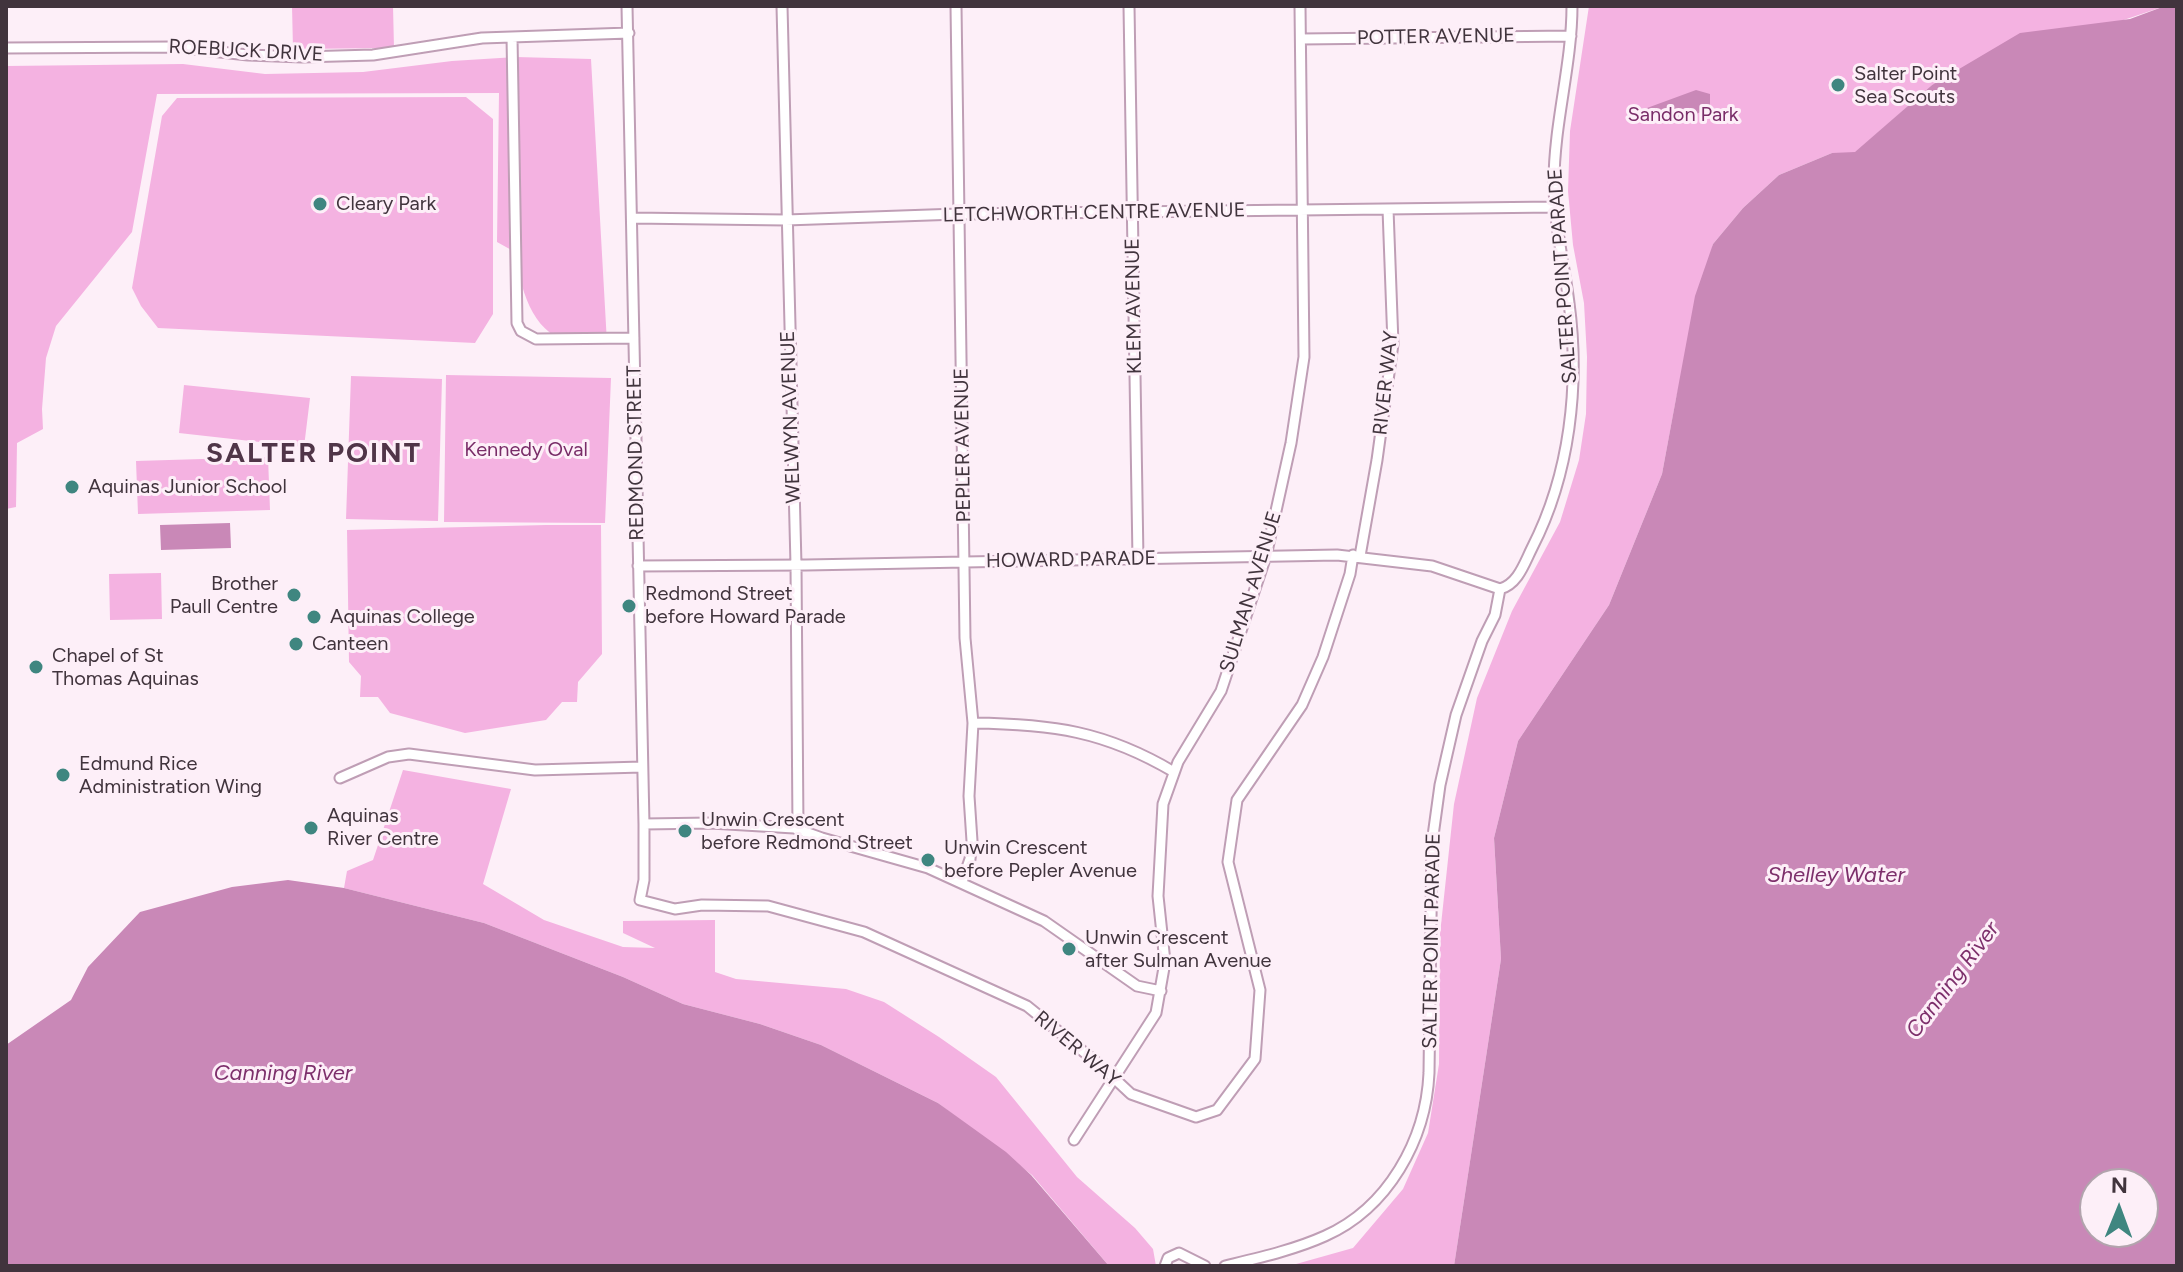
<!DOCTYPE html>
<html>
<head>
<meta charset="utf-8">
<style>
	body { margin:0 }
	#map { position:relative; width:2183px; height:1272px; overflow:hidden; background:#fdeff8; font-family:Figtree,sans-serif }
	canvas { display:block }
	.frame { position:absolute; inset:0; border:8px solid #41343d; pointer-events:none }
	.north { position:absolute; left:2079px; top:1168px; width:80px; height:80px; box-sizing:border-box; background:#fdeff8; border:2px solid #b2a4ad; border-radius:50%; rotate:1deg; font-size:22px; font-weight:700; line-height:32px; text-align:center; color:#41343d }
	.north::after { content:''; display:block; margin:auto; width:28px; height:36px; background:#3f8680; clip-path:polygon(50% 0,100% 100%,50% 72%,0 100%) }
</style>
</head>
<body>
<div id="map">
<canvas width="2183" height="1272"></canvas>
<div class="frame"></div>
<div class="north">N</div>
</div>
<script>
const ctx = document.querySelector('canvas').getContext('2d');
ctx.lineJoin = 'round';
function fillPath(path, color) { ctx.fillStyle = color; ctx.fill(path, 'evenodd'); }
function trace(path, color, width, dash) { ctx.strokeStyle = color; ctx.lineWidth = width; ctx.lineCap = dash ? 'butt' : 'round'; ctx.setLineDash(dash || []); ctx.stroke(path); }
function label(font, color, halo, rows, align = 'center') {
  ctx.font = font + ' Figtree,sans-serif'; ctx.lineWidth = 6; ctx.setLineDash([]); ctx.textBaseline = 'middle'; ctx.strokeStyle = halo; ctx.fillStyle = color; for (const [text, x, y, turn = 0] of rows) {
    ctx.save(); ctx.translate(x, y); ctx.rotate((+turn || 0) * Math.PI / 180); ctx.textAlign = isNaN(turn) ? turn : align; if (halo) ctx.strokeText(text, 0, 0); ctx.fillText(text, 0, 0); ctx.restore();
  }
}
const green = new Path2D(`
	M292,6H393L394,48L293,49Z
	M1589,6H2165L1932,85L1855,153H1832L1779,175L1743,208L1713,244L1676,399L1662,474L1609,605L1518,741L1494,838L1501,959L1454,1266H1289L1353,1248L1403,1189L1428,1133L1439,1064L1440,934L1454,804L1477,698L1512,611L1560,522L1579,460L1586,414L1587,357L1584,303L1573,245L1568,191L1570,131Z
	M516,57L591,59L607,343C595,343 580,346 569,343C530,330 521,288 515,252L497,242L499,93L157,94L132,232L56,326L46,358L42,409L43,429L17,443L16,507L6,509V66L183,64L265,74L363,72L452,61Z
	M466,97L493,119V314L475,343L158,328L141,306L132,288L162,116L177,98Z
	M446,375L611,378L605,523L444,522Z
	M351,376L442,379L438,521L346,519Z
	M184,385L310,398L304,447L179,433Z
	M268,457L270,510L138,514L136,461Z
	M546,525H601L602,654L578,682L577,702H562L546,720L465,733L390,713L378,697H360L361,676L349,662L347,530Z
	M161,573L162,619L110,620L109,574Z
	M403,770L511,789L483,884L544,920L623,947L655,948L623,933V921L715,920V972L736,979L846,989L884,1002L939,1037L996,1077L1077,1177L1135,1228L1153,1249L1156,1266H1109L1032,1175L938,1103L821,1045L760,1024L683,1004L623,977L484,923L344,888L347,871L373,860Z`);
const water = new Path2D(`
	M2165,6H2177V1266H1454L1501,959L1494,838L1518,741L1609,605L1662,474L1695,296L1713,244L1743,208L1779,175L1832,153L1855,152L1932,85L2020,33L2130,19ZM2095,1184H2143V1232H2095Z
	M1696,90L1710,94V107L1683,121H1657L1647,108Z
	M230,523L231,548L161,550L160,525Z
	M288,880L344,888L484,923L623,977L683,1004L760,1024L821,1045L938,1103L1006,1152L1031,1175L1109,1266H6V1045L71,1000L88,967L140,912L232,887Z`);
const street = new Path2D(`
	M627,6L644,824V880L640,900L675,909L702,905L768,906L864,932L1027,1006L1100,1065L1131,1094L1196,1117L1217,1110L1255,1059L1260,990L1228,862L1237,800L1302,705L1323,657L1350,574L1353,555
	M782,6L796,565L798,829
	M956,6L965,638L973,723L969,796L972,841L970,859L962,882
	M1129,6L1138,559
	M512,37L517,323L521,331L536,339L634,338
	M1301,39L1571,36
	M6,48L174,47L248,55L302,57L373,55L482,38L629,33
	M632,218L786,220L958,214L1555,207
	M1360,556L1377,460L1393,344L1388,209
	M638,566L806,565L1337,555L1432,566L1500,589
	M973,723C1052,724 1105,731 1174,772
	M340,778L388,757L409,754L535,770L642,767
	M644,824L711,823L794,828L822,838L928,868L1044,921L1137,986L1161,991
	M1074,1140L1156,1013L1165,962L1158,896L1163,804L1178,762L1221,691L1266,556L1291,443L1304,357L1300,6
	M1165,1266L1168,1258L1179,1253L1205,1266
	M1225,1266C1258,1258 1294,1250 1325,1236C1388,1208 1426,1140 1429,1073L1432,843L1440,785L1456,715L1482,641L1495,615L1500,589C1518,584 1524,564 1532,548C1570,474 1580,385 1569,303C1564,263 1554,223 1554,182C1554,123 1572,65 1572,6`);
const markers = [
	[1838,85,8,"#3f8680"],
	[320,204,8,"#3f8680"],
	[72,487,8,"#3f8680"],
	[294,595,8,"#3f8680"],
	[629,606,8,"#3f8680"],
	[314,617,8,"#3f8680"],
	[296,644,8,"#3f8680"],
	[36,667,8,"#3f8680"],
	[63,775,8,"#3f8680"],
	[311,828,8,"#3f8680"],
	[685,831,8,"#3f8680"],
	[928,860,8,"#3f8680"],
	[1069,949,8,"#3f8680"]
];
const streetNames = [
	["POTTER AVENUE",1436,37,-1],
	["ROEBUCK DRIVE",246,51,3],
	["LETCHWORTH CENTRE AVENUE",1094,213,-1],
	["SALTER POINT PARADE",1563,276,-94],
	["KLEM AVENUE",1134,306,-91],
	["RIVER WAY",1386,383,-84],
	["WELWYN AVENUE",791,417,-92],
	["PEPLER AVENUE",963,445,-91],
	["REDMOND STREET",636,453,-91],
	["HOWARD PARADE",1071,560,-1],
	["SULMAN AVENUE",1251,592,-73],
	["SALTER POINT PARADE",1432,941,-89],
	["RIVER WAY",1077,1049,40]
];
const poiNames = [
	["Salter Point",1854,74],
	["Sea Scouts",1854,97],
	["Cleary Park",336,204],
	["Aquinas Junior School",88,487],
	["Brother",278,584,"right"],
	["Paull Centre",278,607,"right"],
	["Redmond Street",645,594],
	["before Howard Parade",645,617],
	["Aquinas College",330,617],
	["Canteen",312,644],
	["Chapel of St",52,656],
	["Thomas Aquinas",52,679],
	["Edmund Rice",79,764],
	["Administration Wing",79,787],
	["Aquinas",327,816],
	["River Centre",327,839],
	["Unwin Crescent",701,820],
	["before Redmond Street",701,843],
	["Unwin Crescent",944,848],
	["before Pepler Avenue",944,871],
	["Unwin Crescent",1085,938],
	["after Sulman Avenue",1085,961]
];
const parkNames = [
	["Sandon Park",1683,115],
	["Kennedy Oval",526,450]
];
const waterNames = [
	["Shelley Water",1836,876],
	["Canning River",1953,980,-53],
	["Canning River",283,1074]
];
const districtNames = [
	["SALTER POINT",314,454]
];
fillPath(green, '#f4b2e1');
fillPath(water, '#c988b7');
trace(street, '#bf9eb5', 13);
trace(street, '#fff', 9);
for (const [x, y, r, color] of markers) { const dot = new Path2D(); dot.arc(x, y, r, 0, 2 * Math.PI); ctx.fillStyle = color; ctx.fill(dot); trace(dot, '#fdeff8', 3); }
label('20px', '#41343d', '#fdeff8', streetNames);
label('20px', '#41343d', '#fdeff8', poiNames, 'left');
label('20px', '#792c68', '#fdeff8', parkNames);
label('italic 22px', '#7d2f6b', '#fdeff8', waterNames);
ctx.letterSpacing = '2px';
label('bold 28px', '#503548', '#fdeff8', districtNames);
ctx.letterSpacing = '0px';
</script>
</body>
</html>
